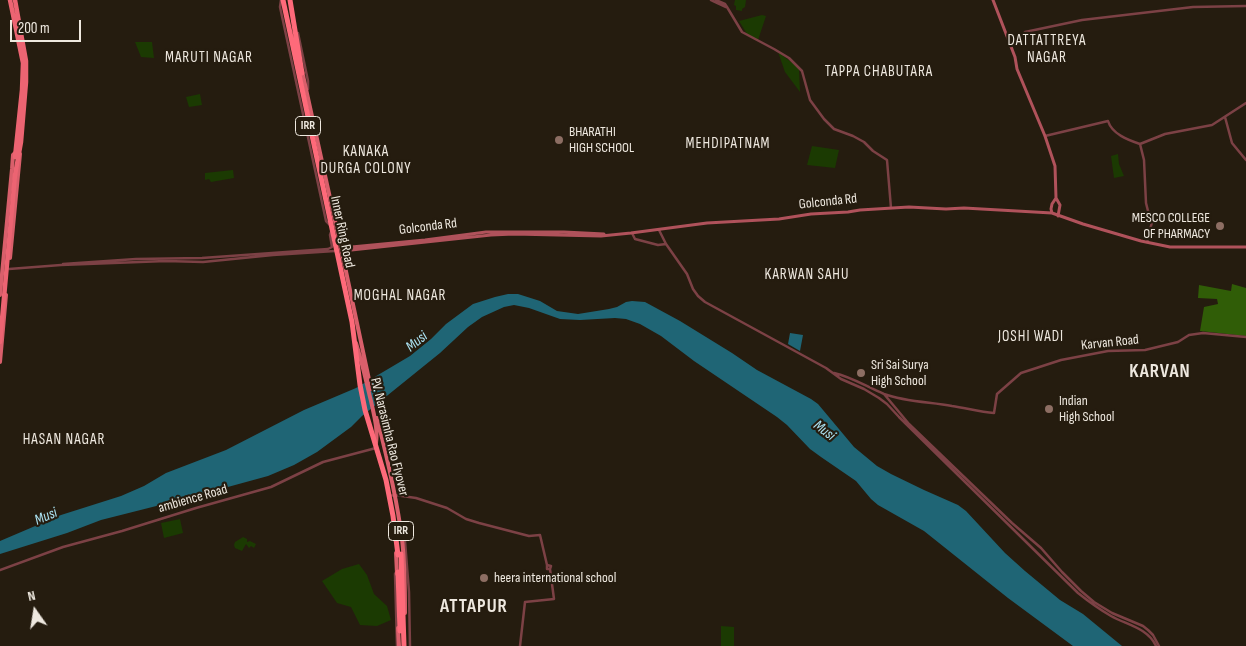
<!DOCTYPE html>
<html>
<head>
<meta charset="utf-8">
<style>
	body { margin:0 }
	#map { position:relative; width:1246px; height:646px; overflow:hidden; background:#251c0f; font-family:"Sofia Sans Condensed",sans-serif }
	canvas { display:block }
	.north { position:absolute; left:10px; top:586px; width:50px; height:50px; -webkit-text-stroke:4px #251c0f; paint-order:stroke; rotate:347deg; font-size:14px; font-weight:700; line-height:20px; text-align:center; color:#eee8df }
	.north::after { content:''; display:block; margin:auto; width:18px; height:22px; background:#eee8df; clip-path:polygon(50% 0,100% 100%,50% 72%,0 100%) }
	.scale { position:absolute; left:10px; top:20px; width:71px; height:22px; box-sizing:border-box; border:2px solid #eee8df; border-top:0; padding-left:6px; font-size:15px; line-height:18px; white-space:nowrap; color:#eee8df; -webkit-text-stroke:4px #251c0f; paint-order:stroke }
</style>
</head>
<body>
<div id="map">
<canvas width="1246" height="646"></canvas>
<div class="north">N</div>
<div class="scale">200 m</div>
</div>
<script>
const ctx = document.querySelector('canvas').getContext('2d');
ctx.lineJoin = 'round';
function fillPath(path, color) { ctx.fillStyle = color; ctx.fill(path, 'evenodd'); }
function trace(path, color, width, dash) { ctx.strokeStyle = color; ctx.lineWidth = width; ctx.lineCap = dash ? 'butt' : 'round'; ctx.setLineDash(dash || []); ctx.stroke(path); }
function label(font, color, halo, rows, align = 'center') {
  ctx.font = font + ' "Sofia Sans Condensed",sans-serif'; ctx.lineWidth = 4.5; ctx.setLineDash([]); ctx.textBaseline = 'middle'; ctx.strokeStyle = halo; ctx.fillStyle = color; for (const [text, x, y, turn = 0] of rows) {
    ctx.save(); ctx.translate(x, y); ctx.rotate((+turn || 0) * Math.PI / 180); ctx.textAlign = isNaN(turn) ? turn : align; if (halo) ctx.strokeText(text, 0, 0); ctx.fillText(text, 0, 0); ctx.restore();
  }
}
const green = new Path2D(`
	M735,0H746L745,7L742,9V11L736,10V6L734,5Z
	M762,15L766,16L758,40L747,34L739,21Z
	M135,42H152L154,58L141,57Z
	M778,52L799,68L800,92L785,72Z
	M200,94L202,105L189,107L186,97Z
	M812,146L839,150L835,168L807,165Z
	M1118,154L1119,164L1124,176L1114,178L1111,156Z
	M233,170L234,178L211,182L209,179L205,180V173Z
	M180,519L183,533L164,538L161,523Z
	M243,537L247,539V542L250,541L256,544L254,548L251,546L249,548L246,544L242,551L235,548L234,545L235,542Z
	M359,564L367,575L374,594L387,606L391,620L377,626L360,625L351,607L337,603L322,581L342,569Z
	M721,626L734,627V646H721Z`);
const forest = new Path2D(`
	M1232,284L1246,288V336L1200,331L1204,307L1218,304L1217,299L1198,298L1199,285L1231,291Z`);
const water = new Path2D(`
	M508,294H518L540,301L557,311L578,314L609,309L617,307L626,302L632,301L645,302L680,321L732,353L757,370L811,399L818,404L854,447L877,466L891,474L924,490L958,505L966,511L1005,553L1025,571L1060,600L1083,614L1122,646H1073L1008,598L924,531L878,505L871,499L856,481L821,457L810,449L787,425L777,417L694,361L661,336L640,324L626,319L615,318L580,320L560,319L529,308L514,305L504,307L482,317L468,327L440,353L362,416L351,427L317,452L294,465L268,476L184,499L101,520L67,533L0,554V541L61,515L121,496L144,486L166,473L226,450L304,410L356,388L410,356L431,339L446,324L473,304L495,297Z
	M790,333L803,335L800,351L788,344Z`);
const tertiary = new Path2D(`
	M281,0L280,7L326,221L330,225
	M711,0L726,7
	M716,0L725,4L727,7L742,32L774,49L789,58L802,71L810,100L824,119L834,129L853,136L864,142L873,151L887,160L891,208
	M298,33L308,81V89
	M1009,45L1018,40L1025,32L1082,20L1193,7L1246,6
	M1225,117L1232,143L1246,160
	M1045,136L1108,121C1112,134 1128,140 1140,144L1144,160L1146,203L1148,211L1152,222L1147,242
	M1140,144L1165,134L1212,125L1246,103
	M659,230L666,244
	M632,233L635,239L658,245L666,244L687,274L693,289L698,296L705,302L826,368L841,379L864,389L879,398L887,404L899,417L1078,593C1088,601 1099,609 1111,616C1127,625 1148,628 1156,646
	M63,264L136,259L202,258L328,249L332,247L330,235L331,232
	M9,269L61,265L166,261L203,262L273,255L335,251
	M834,373C852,377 867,387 884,394C906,402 930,402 952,406C966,408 980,412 994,413L997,394L1021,373L1061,360L1108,351L1145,350L1178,342L1189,335L1203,333L1246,337
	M884,394L909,424L1012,523L1041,548L1062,572L1081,591L1094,602L1112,613L1143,626L1148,630L1153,635L1159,646
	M389,496L395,495L416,498L447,508L466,519L479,523L529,536L540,535L547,565L551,566L550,569H547V565
	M402,541H405L409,592L410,646
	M0,570L63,547L122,531L196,508L271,487L323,462L376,448
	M397,571L395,574L397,646
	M520,646L525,602L554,599L550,569`);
const secondary = new Path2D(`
	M993,0L1015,57L1017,69L1045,136L1055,166L1056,198L1052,204L1051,209L1052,213
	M1056,198L1060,205L1058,216
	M341,248L425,240L486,232H564L604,234
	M342,251L491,235L514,234L601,236L631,233L707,223L779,219L811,214L848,212L860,210L909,207L946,209L964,208L1052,213L1083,224L1141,241L1170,247H1246`);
const primary = new Path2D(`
	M302,71L341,248L371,389
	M10,258L20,154
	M0,295L12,169L13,155L15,153
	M356,343C362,362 366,381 371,401C374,415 378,429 376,443
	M0,362L6,295
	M377,418C387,457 397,499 402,539C405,564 405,589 405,613
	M396,553L397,574
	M398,628L399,646`);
const trunk = new Path2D(`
	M10,0L23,63L22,90L15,157
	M15,0L26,61V82L21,142L15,175`);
const motorway = new Path2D(`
	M401,554L404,646
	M398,572L400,631`);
const trunkBridge = new Path2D(`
	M0,342L15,175`);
const motorwayBridge = new Path2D(`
	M283,0L352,322L360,385L365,410L386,480L393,516L398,555
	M290,0L302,73`);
const markers = [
	[559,140,5,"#8d6e63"],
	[1220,226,5,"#8d6e63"],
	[861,373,5,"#8d6e63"],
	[1049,409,5,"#8d6e63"],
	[484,578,5,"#8d6e63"]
];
const shields = [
	[308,126,25],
	[401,531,25]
];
const shieldNames = [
	["IRR",308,126],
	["IRR",401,531]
];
const poiNames = [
	["BHARATHI",569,132],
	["HIGH SCHOOL",569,148],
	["MESCO COLLEGE",1210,218,"right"],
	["OF PHARMACY",1210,234,"right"],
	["Sri Sai Surya",871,365],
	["High School",871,381],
	["Indian",1059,401],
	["High School",1059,417],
	["heera international school",494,578]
];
const streetNames = [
	["Golconda Rd",828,202,-6],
	["Golconda Rd",428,227,-7],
	["Inner Ring Road",342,232,78],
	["Karvan Road",1110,343,-6],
	["P.V. Narasimha Rao Flyover",389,437,76],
	["ambience Road",193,499,-16]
];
const neighbourhoodNames = [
	["DATTATTREYA",1047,41],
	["NAGAR",1047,58],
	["MARUTI NAGAR",209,58],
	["TAPPA CHABUTARA",879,72],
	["MEHDIPATNAM",728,144],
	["KANAKA",366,152],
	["DURGA COLONY",366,169],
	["KARWAN SAHU",807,275],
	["MOGHAL NAGAR",400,296],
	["JOSHI WADI",1031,337],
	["HASAN NAGAR",64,440]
];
const waterNames = [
	["Musi",417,342,-39],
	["Musi",824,431,38],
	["Musi",46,517,-23]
];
const districtNames = [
	["KARVAN",1160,372],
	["ATTAPUR",474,607]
];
fillPath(green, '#1b3a02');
fillPath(forest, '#305d07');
fillPath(water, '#1f6575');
trace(tertiary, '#7c4145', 2.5);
trace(secondary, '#b0525b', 3);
trace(primary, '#d95f6b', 4);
trace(trunk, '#ec6472', 4.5);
trace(motorway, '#fe6a7a', 5);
trace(trunkBridge, '#ec6472', 4.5);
trace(motorwayBridge, '#fe6a7a', 5);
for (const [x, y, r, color] of markers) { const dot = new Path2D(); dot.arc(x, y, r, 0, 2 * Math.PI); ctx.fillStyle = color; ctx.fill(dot); trace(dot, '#251c0f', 2); }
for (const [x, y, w] of shields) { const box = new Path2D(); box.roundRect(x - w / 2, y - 9.5, w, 19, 4); ctx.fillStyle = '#251c0f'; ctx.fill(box); trace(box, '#eee8df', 1); }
label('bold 12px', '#eee8df', null, shieldNames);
label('14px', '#eee8df', '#251c0f', poiNames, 'left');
label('14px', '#eee8df', '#251c0f', streetNames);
ctx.letterSpacing = '1px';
label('15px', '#eee8df', '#251c0f', neighbourhoodNames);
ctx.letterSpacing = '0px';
label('italic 15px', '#ade4f4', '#251c0f', waterNames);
ctx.letterSpacing = '1px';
label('bold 19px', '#eee8df', '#251c0f', districtNames);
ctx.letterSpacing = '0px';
</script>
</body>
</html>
